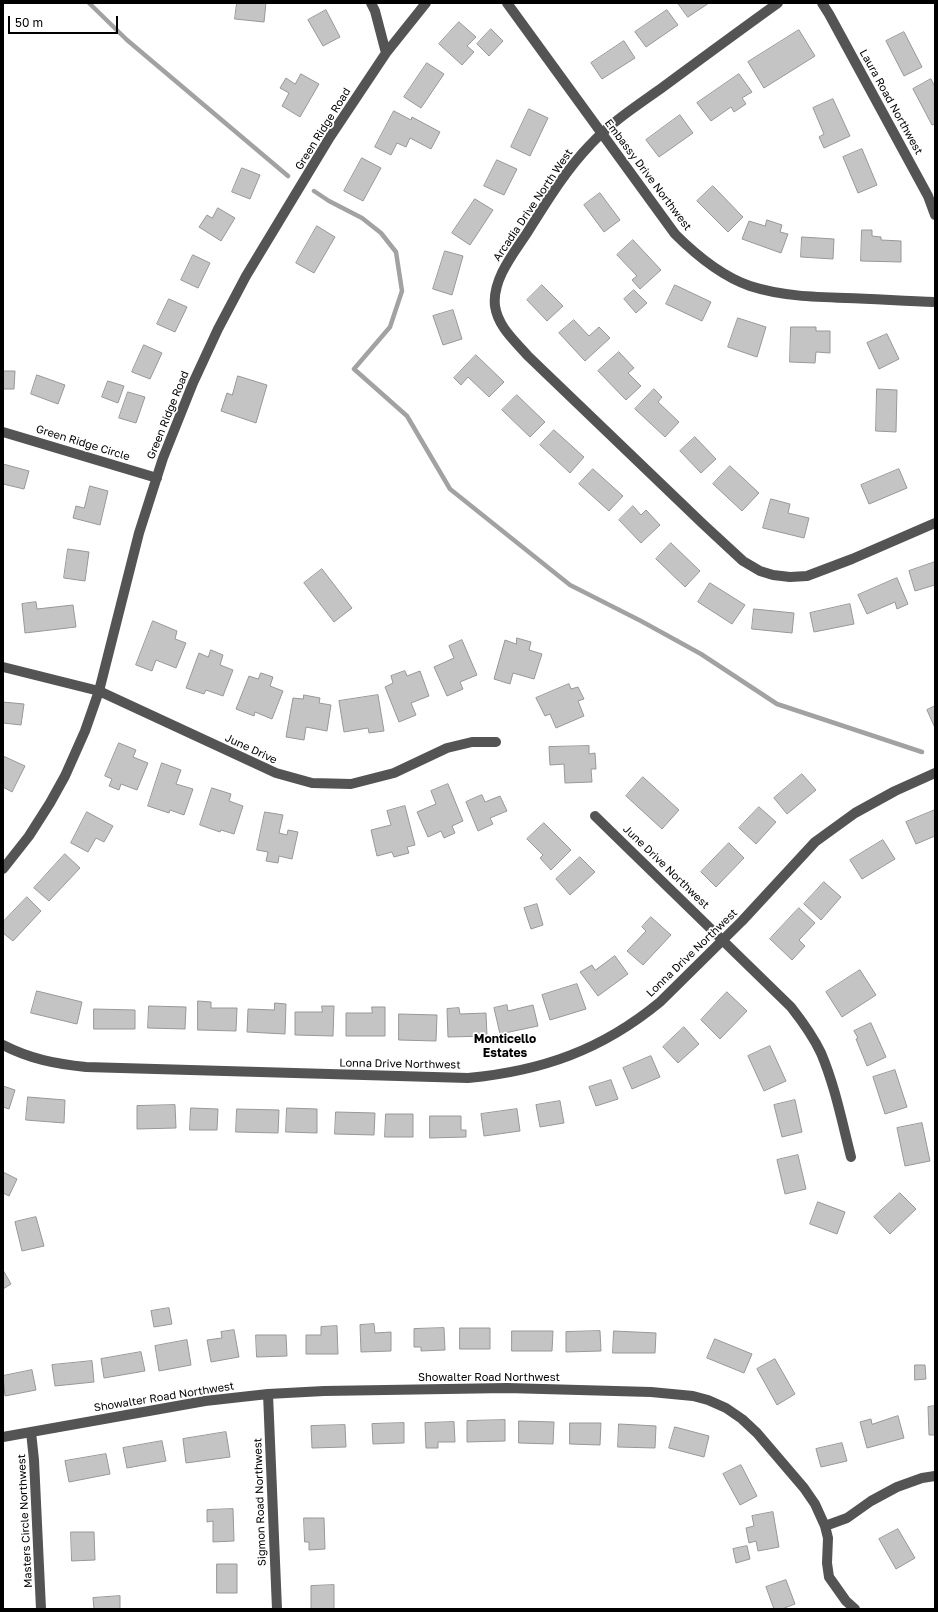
<!DOCTYPE html>
<html>
<head>
<meta charset="utf-8">
<style>
	body { margin:0 }
	#map { position:relative; width:938px; height:1612px; overflow:hidden; background:#fff; font-family:"Golos Text",sans-serif }
	canvas { display:block }
	.frame { position:absolute; inset:0; border:4px solid #000; pointer-events:none }
	.scale { position:absolute; left:8px; top:16px; width:110px; height:18px; box-sizing:border-box; border:2px solid #000; border-top:0; padding-left:5px; font-size:12px; line-height:14px; white-space:nowrap; color:#000; -webkit-text-stroke:3px #fff; paint-order:stroke }
</style>
</head>
<body>
<div id="map">
<canvas width="938" height="1612"></canvas>
<div class="frame"></div>
<div class="scale">50 m</div>
</div>
<script>
const ctx = document.querySelector('canvas').getContext('2d');
ctx.lineJoin = 'round';
function trace(path, color, width, dash) { ctx.strokeStyle = color; ctx.lineWidth = width; ctx.lineCap = dash ? 'butt' : 'round'; ctx.setLineDash(dash || []); ctx.stroke(path); }
function fillPath(path, color) { ctx.fillStyle = color; ctx.fill(path, 'evenodd'); }
function label(font, color, halo, rows, align = 'center') {
  ctx.font = font + ' "Golos Text",sans-serif'; ctx.lineWidth = 3.5; ctx.setLineDash([]); ctx.textBaseline = 'middle'; ctx.strokeStyle = halo; ctx.fillStyle = color; for (const [text, x, y, turn = 0] of rows) {
    ctx.save(); ctx.translate(x, y); ctx.rotate((+turn || 0) * Math.PI / 180); ctx.textAlign = isNaN(turn) ? turn : align; if (halo) ctx.strokeText(text, 0, 0); ctx.fillText(text, 0, 0); ctx.restore();
  }
}
const stream = new Path2D(`
	M89,3L127,40L288,176
	M314,191L329,201L362,218L381,233L396,252L402,291L390,327L354,369L407,416L450,489L570,585L641,621L701,654L777,704L922,752`);
const building = new Path2D(`
	M237,3H266L264,22L235,19Z
	M678,3H709L688,17Z
	M326,10L340,37L323,46L308,20Z
	M667,10L678,25L646,47L635,32Z
	M459,22L476,37L467,46L474,52L462,65L439,44Z
	M491,29L503,41L489,56L477,44Z
	M799,30L815,56L764,88L748,62Z
	M904,32L922,67L904,76L886,41Z
	M624,41L635,58L602,79L591,63Z
	M427,63L444,74L421,108L404,97Z
	M301,74L319,84L300,117L282,106L289,93L280,88L286,78L295,84Z
	M739,74L752,92L742,98L746,104L734,112L731,107L711,121L697,103Z
	M931,79L935,87V124L932,125L913,89Z
	M833,99L850,136L824,148L819,137L824,134L813,108Z
	M529,109L548,118L530,156L511,147Z
	M394,111L411,120L412,117L440,132L431,149L410,138L406,147L397,143L391,155L375,147Z
	M680,115L693,133L659,157L646,140Z
	M862,149L877,185L858,193L843,157Z
	M362,158L381,168L363,201L344,191Z
	M497,160L517,169L504,195L484,186Z
	M242,168L260,175L250,199L232,192Z
	M713,186L743,217L728,232L697,201Z
	M600,193L620,220L604,232L584,205Z
	M475,199L493,210L470,245L452,233Z
	M218,208L235,218L221,241L199,227L207,215L212,218Z
	M767,220L782,225L780,232L788,234L781,253L742,239L749,221L765,226Z
	M317,226L335,237L314,273L296,263Z
	M862,230H872V236L881,237V240L901,241V262L861,261Z
	M802,237L834,239L833,259L801,257Z
	M633,240L661,270L640,289L632,280L637,276L617,255Z
	M445,251L463,256L452,295L433,289Z
	M193,255L210,263L198,288L181,280Z
	M542,285L563,306L547,321L527,300Z
	M675,285L711,302L702,321L666,304Z
	M634,290L647,303L636,313L624,299Z
	M169,299L187,307L175,332L157,324Z
	M453,310L462,339L443,345L433,316Z
	M738,318L766,327L757,357L728,347Z
	M574,320L589,336L599,327L610,338L585,361L559,333Z
	M791,327H816V331H830V353L816,352L815,363L790,362Z
	M887,334L899,359L879,369L867,343Z
	M144,345L162,353L150,379L132,372Z
	M619,352L634,368L628,373L641,386L626,400L598,371Z
	M476,355L504,382L489,397L468,377L461,385L454,378Z
	M3,371H15L14,389H3Z
	M37,375L65,385L58,404L31,394Z
	M238,376L267,385L256,423L221,411L227,393L232,395Z
	M108,381L124,386L118,403L102,397Z
	M654,389L662,397L658,402L679,422L665,437L635,409Z
	M877,389L897,390L896,432L876,431Z
	M128,392L145,397L136,423L119,418Z
	M517,395L545,422L530,437L502,410Z
	M554,430L584,457L570,473L540,445Z
	M695,437L716,459L701,473L680,451Z
	M3,464L29,471L24,489L3,484Z
	M730,466L759,493L742,511L713,484Z
	M593,469L623,496L609,511L579,484Z
	M899,469L907,488L869,504L861,485Z
	M90,486L108,491L100,525L73,518L76,506L84,508Z
	M771,499L790,504L788,513L809,518L804,538L763,528Z
	M633,506L641,515L646,510L660,525L641,543L619,520Z
	M671,543L700,571L685,587L656,559Z
	M68,549L89,552L85,581L64,578Z
	M935,562V585L915,591L909,571Z
	M322,569L352,608L334,622L304,583Z
	M897,578L908,604L897,609L895,602L867,614L858,595Z
	M710,583L745,605L732,624L698,602Z
	M36,602L37,609L73,605L76,627L25,633L22,604Z
	M850,604L854,624L814,632L810,613Z
	M754,609L794,613L792,633L752,629Z
	M153,621L177,631L175,639L186,643L176,668L156,660L152,671L136,665Z
	M517,638L531,642L529,650L542,654L534,679L513,673L510,684L494,679L505,640L516,644Z
	M462,640L477,675L460,682L463,689L447,696L434,667L454,658L449,646Z
	M211,650L223,655L220,665L233,670L223,696L206,690L204,694L186,688L199,653L208,657Z
	M405,671L407,676L420,671L429,696L411,703L416,715L399,722L385,687L393,683L391,676Z
	M261,673L273,677L270,686L283,691L272,719L255,712L254,716L236,709L249,676L258,679Z
	M569,684L571,689L578,687L584,699L578,701L584,716L556,728L550,714L545,716L536,698Z
	M304,695L320,698L319,703L331,705L327,731L306,727L304,740L286,737L293,698L303,699Z
	M378,695L384,731L369,733L368,728L344,732L339,701Z
	M3,702L24,704L21,725L3,723Z
	M935,706V728L927,710Z
	M119,743L136,750L133,757L148,763L137,790L121,784L119,790L109,786L112,779L105,776Z
	M589,746V754L595,753L596,769H591L592,782L565,783L564,764L550,765L549,747Z
	M3,756L25,766L12,792L3,787Z
	M162,763L181,770L176,784L193,789L184,815L170,810L169,813L148,806Z
	M802,774L816,790L787,814L774,798Z
	M643,777L679,810L662,829L626,796Z
	M448,784L463,821L452,826L455,833L444,838L441,831L428,837L417,812L436,804L431,791Z
	M212,788L231,794L229,801L243,806L234,834L221,830L220,832L200,825Z
	M482,795L485,802L500,796L507,811L490,818L493,824L478,831L466,802Z
	M405,806L415,845L407,847L409,853L394,857L392,852L377,856L371,830L391,825L387,811Z
	M759,807L776,822L756,844L739,828Z
	M935,810V836L916,844L906,822Z
	M87,812L113,826L104,842L96,838L88,852L71,843Z
	M265,812L283,815L279,833L287,835L288,830L298,832L292,859L279,856L278,863L266,861L268,852L257,850Z
	M544,823L571,850L551,870L540,858L543,855L527,839Z
	M883,840L895,859L862,879L850,860Z
	M729,843L744,858L716,887L701,872Z
	M65,854L80,868L49,901L34,888Z
	M580,857L595,872L570,895L556,879Z
	M824,882L841,897L821,920L804,904Z
	M27,897L41,911L13,941L3,933V922Z
	M537,904L543,925L531,929L524,908Z
	M799,908L815,923L799,940L805,946L792,960L770,939Z
	M651,917L671,935L643,965L627,951L646,931L642,927Z
	M615,956L628,974L598,996L580,972L592,965L595,970Z
	M860,970L876,995L842,1017L826,992Z
	M577,984L586,1009L550,1020L542,995Z
	M37,991L82,1002L77,1024L31,1013Z
	M727,992L747,1011L720,1039L701,1020Z
	M198,1001L211,1002V1008H237L236,1031L198,1030Z
	M275,1003L286,1004L285,1034L247,1032L248,1009L274,1010Z
	M507,1005L508,1011L533,1005L538,1026L500,1034L494,1008Z
	M149,1006L186,1007L185,1029L148,1028Z
	M322,1006H334L333,1036L295,1035V1012H322Z
	M372,1007H385V1036H346V1013H372Z
	M459,1008L460,1014L486,1013L487,1036L448,1037L447,1009Z
	M94,1009L135,1010V1029H94Z
	M399,1014L437,1015L436,1041L399,1040Z
	M871,1023L886,1057L867,1066L856,1039L858,1038L854,1031Z
	M684,1027L699,1044L678,1063L663,1047Z
	M770,1046L786,1081L764,1091L748,1056Z
	M651,1056L660,1077L632,1089L623,1068Z
	M895,1070L907,1107L885,1114L873,1077Z
	M611,1080L618,1099L596,1106L589,1087Z
	M3,1086L15,1090L9,1109L3,1107Z
	M28,1097L65,1100L64,1123L26,1120Z
	M795,1100L802,1132L782,1137L774,1105Z
	M560,1101L564,1123L540,1127L536,1105Z
	M175,1105L176,1128L137,1129V1106Z
	M191,1108L218,1109L217,1130H190Z
	M287,1108L317,1109V1133L286,1132Z
	M237,1109L279,1110L278,1133L236,1132Z
	M517,1109L520,1131L484,1136L481,1114Z
	M336,1112L375,1113L374,1135L335,1134Z
	M386,1114H413V1137H385Z
	M430,1116H461V1130H466V1137L430,1138Z
	M922,1123L930,1161L905,1166L897,1128Z
	M798,1155L806,1189L785,1194L777,1160Z
	M3,1172L17,1179L9,1196L3,1193Z
	M900,1193L916,1209L890,1234L874,1217Z
	M818,1202L845,1212L837,1234L810,1224Z
	M36,1217L44,1246L22,1251L15,1222Z
	M3,1270L11,1284L3,1289Z
	M169,1308L172,1324L154,1327L151,1311Z
	M374,1324L375,1333L391,1332V1351L361,1352L360,1325Z
	M337,1326L338,1354H306V1335H321V1327Z
	M444,1328L445,1350L421,1351V1347H414V1329Z
	M460,1328H490V1349H460Z
	M234,1330L239,1357L211,1362L207,1340L222,1338L221,1332Z
	M512,1331H553L552,1351H512Z
	M600,1331L601,1351L566,1352V1332Z
	M614,1331L656,1333L655,1353H613Z
	M256,1335H286L287,1356L257,1357Z
	M715,1339L752,1354L744,1373L707,1358Z
	M187,1340L191,1365L159,1371L155,1346Z
	M141,1352L145,1371L104,1378L101,1359Z
	M775,1359L795,1394L777,1405L757,1369Z
	M92,1361L94,1382L55,1386L52,1365Z
	M915,1365H925L926,1379L915,1380Z
	M32,1370L36,1390L5,1396L3,1376Z
	M935,1406V1435H929L928,1407Z
	M898,1416L904,1438L867,1448L860,1422L871,1419L872,1424Z
	M505,1420V1441L467,1442V1421Z
	M519,1421L554,1422L553,1444L519,1443Z
	M454,1422L455,1442H438V1448H426L425,1423Z
	M404,1423V1443L373,1444L372,1424Z
	M570,1423H601L600,1445L570,1444Z
	M619,1424L656,1426L655,1448L618,1447Z
	M345,1425L346,1447L312,1448L311,1426Z
	M675,1427L709,1436L704,1457L669,1448Z
	M226,1432L230,1457L186,1463L183,1439Z
	M162,1441L166,1461L127,1468L123,1448Z
	M842,1443L847,1461L821,1467L816,1449Z
	M106,1454L110,1474L69,1482L65,1461Z
	M741,1465L757,1496L740,1505L723,1474Z
	M233,1509L234,1541L213,1542V1521L207,1522V1510Z
	M773,1512L779,1547L758,1551L756,1541L749,1543L746,1528L754,1526L752,1516Z
	M304,1518H324L325,1549L309,1550V1542H305Z
	M898,1529L915,1558L896,1569L879,1539Z
	M71,1532H94L95,1560L72,1561Z
	M747,1546L750,1559L736,1563L733,1549Z
	M217,1564H237V1593H217Z
	M786,1580L795,1604L782,1609H774L766,1587Z
	M334,1585V1609H311V1586Z
	M120,1596V1609H94L93,1598Z`);
const minor = new Path2D(`
	M371,3L375,11L386,53
	M507,3L675,234C696,255 721,276 750,286C781,296 814,297 846,298C876,299 905,301 935,302
	M778,3C739,31 701,59 663,87C638,105 611,122 590,145C565,171 546,203 527,233C513,254 492,280 495,306C498,327 515,341 528,356L703,524L743,561L760,571L773,575L790,577L807,576L852,559L935,523
	M822,3L829,14L928,196L935,215
	M3,432L157,478
	M3,667L99,691L276,773L312,783L351,784L394,773L447,748L472,742H496
	M595,816L791,1007C802,1021 813,1036 821,1053C835,1086 842,1122 851,1157
	M3,869L29,836L50,803L65,776L85,731L99,691L139,533L163,458L193,383L218,329L246,276L330,137L386,53L426,3
	M3,1045C30,1059 56,1064 86,1067L468,1078C542,1071 602,1050 660,1002L742,921L815,842L855,813L895,791L935,773
	M268,1394L277,1609
	M31,1432L34,1460L41,1609
	M3,1437L205,1401L268,1394L324,1391L507,1388L651,1392L693,1396L708,1400L726,1408L742,1419L757,1433L804,1488L815,1504L825,1526L828,1538L827,1563L829,1577L846,1601L855,1609
	M825,1526L847,1518L871,1501L897,1487L922,1478L935,1476`);
const streetNames = [
	["Laura Road Northwest",891,102,61],
	["Green Ridge Road",323,129,-58],
	["Embassy Drive Northwest",648,175,53],
	["Arcadia Drive North West",533,205,-56],
	["Green Ridge Road",168,415,-68],
	["Green Ridge Circle",83,443,17],
	["June Drive",251,749,25],
	["June Drive Northwest",666,867,44],
	["Lonna Drive Northwest",692,953,-44],
	["Lonna Drive Northwest",400,1064,1],
	["Showalter Road Northwest",489,1378],
	["Showalter Road Northwest",164,1397,-9],
	["Sigmon Road Northwest",260,1502,-92],
	["Masters Circle Northwest",25,1521,-93]
];
const neighbourhoodNames = [
	["Monticello",505,1039],
	["Estates",505,1053]
];
trace(stream, '#a2a2a2', 4.5);
fillPath(building, '#c4c4c4');
trace(building, '#989898', 1);
trace(minor, '#545454', 10);
label('11px', '#000', '#fff', streetNames);
label('bold 12px', '#000', '#fff', neighbourhoodNames);
</script>
</body>
</html>
